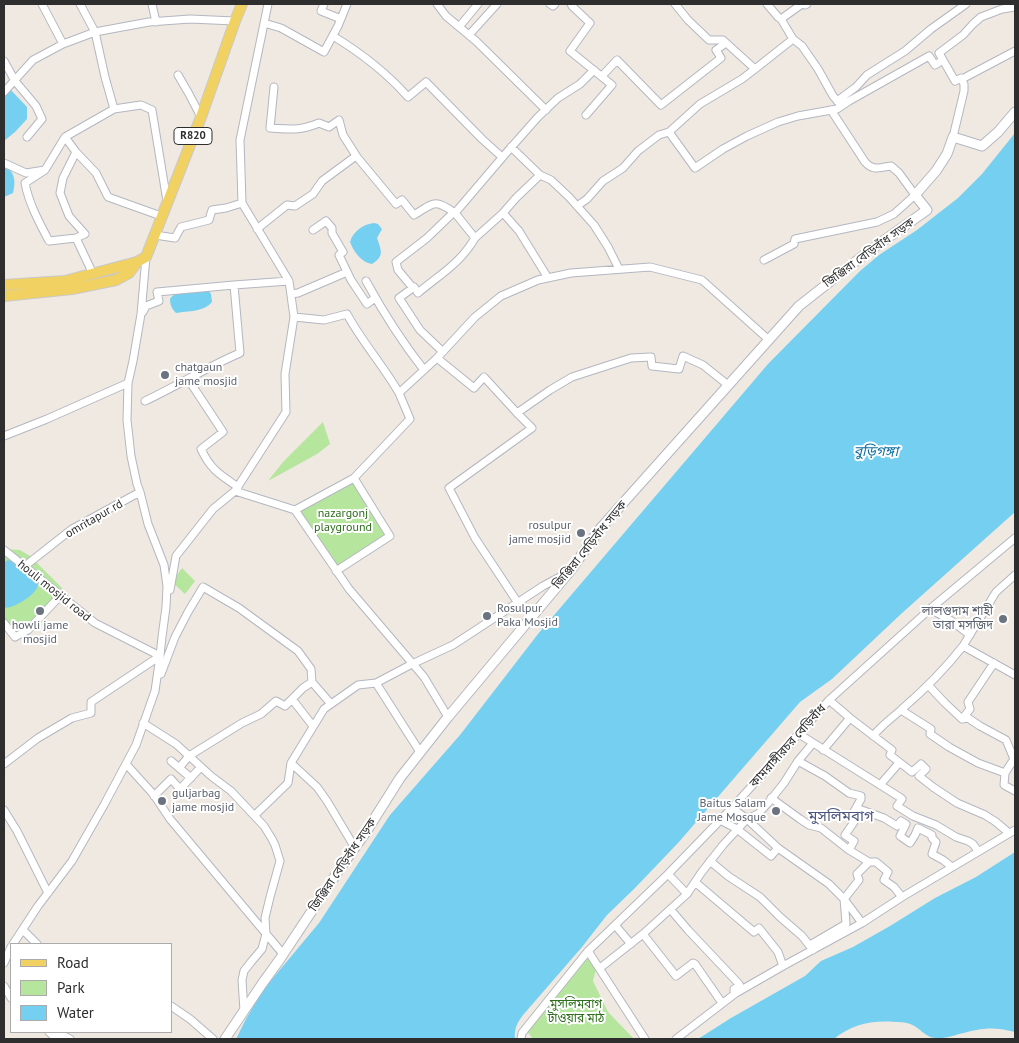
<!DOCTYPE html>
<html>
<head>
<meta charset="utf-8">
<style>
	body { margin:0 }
	#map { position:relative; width:1019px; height:1043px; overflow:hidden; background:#efe9e1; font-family:"PT Sans",sans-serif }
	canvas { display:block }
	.frame { position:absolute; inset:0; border:5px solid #2e2e2e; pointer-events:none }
	.legend { position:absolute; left:10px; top:943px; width:162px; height:90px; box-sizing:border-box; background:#fff; border:1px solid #ababab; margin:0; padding:6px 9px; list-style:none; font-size:15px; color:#2e2e2e }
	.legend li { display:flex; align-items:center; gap:10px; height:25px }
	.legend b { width:25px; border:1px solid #ababab }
</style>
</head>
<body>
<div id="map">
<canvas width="1019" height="1043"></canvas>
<div class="frame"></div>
<ul class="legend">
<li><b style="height:6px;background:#f2d163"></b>Road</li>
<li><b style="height:14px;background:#b6e59e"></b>Park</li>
<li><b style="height:14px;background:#75cff0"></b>Water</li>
</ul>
</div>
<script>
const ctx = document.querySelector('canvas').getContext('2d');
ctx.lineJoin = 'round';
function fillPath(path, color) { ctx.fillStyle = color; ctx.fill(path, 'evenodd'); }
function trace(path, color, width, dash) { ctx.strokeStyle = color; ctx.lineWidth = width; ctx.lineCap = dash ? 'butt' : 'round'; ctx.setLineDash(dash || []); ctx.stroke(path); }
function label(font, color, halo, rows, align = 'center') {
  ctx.font = font + ' "PT Sans","Noto Sans Bengali",sans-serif'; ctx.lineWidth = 4; ctx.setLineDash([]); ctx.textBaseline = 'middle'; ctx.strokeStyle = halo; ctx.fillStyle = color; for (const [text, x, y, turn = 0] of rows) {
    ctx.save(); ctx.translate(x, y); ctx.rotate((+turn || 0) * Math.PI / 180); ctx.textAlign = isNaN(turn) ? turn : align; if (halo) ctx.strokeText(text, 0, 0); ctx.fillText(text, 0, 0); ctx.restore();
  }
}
const green = new Path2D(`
	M323,422L330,444L317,454L268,481L283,462Z
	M354,478L390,536L336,571L295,510Z
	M4,549L20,550L30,556L62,588L61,595L22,632L12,634L4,628Z
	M182,568L195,581L185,594L172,582Z
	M589,956L596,969L593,981L608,1012L634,1039H533L526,1030L576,969Z`);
const water = new Path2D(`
	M7,86L27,107V119L15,132L4,141V89Z
	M1015,133V512L901,614L832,679L800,702L678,843L634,889L607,915L582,947L523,1015C517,1023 514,1029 515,1039H236L246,1019L263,990L319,923L390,815L460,735L538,634L768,364L860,271L879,255L917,230L958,198L982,174Z
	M4,166C15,171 16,182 13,193L4,197Z
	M374,223L378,224L382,229L377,238C381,250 385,256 372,264C361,262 354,252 350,242C353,231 364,224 374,223Z
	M208,290L211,294L212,302C204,312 188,311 176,313C172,309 170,305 170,299C177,288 197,291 208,290Z
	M8,560L15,563L40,580C39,582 38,585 37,588C32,597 14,608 4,608V563Z
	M1015,852V1032C992,1026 982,1028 959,1034C952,1036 944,1039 936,1038C925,1038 920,1027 910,1024C905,1022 899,1022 895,1022C872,1020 852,1024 834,1039H698L731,1018L805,976L821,961L853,947L890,926L935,898L976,877Z`);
const street = new Path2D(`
	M42,4L63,44
	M80,4L95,32L105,77L114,109L65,137L76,152L96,173L108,197L161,216
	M152,4L156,22
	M268,4L240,140L242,203L289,281L294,317L285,374L286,412L235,491L295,510L354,478L410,419L399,393L437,358L475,317L501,296L538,280L571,273L650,267L702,280L769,340
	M324,4L321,11L341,19
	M437,4L446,16L476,41L546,110
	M550,4L553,6L555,4
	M571,4L572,6L590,23L570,51L612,85L586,115
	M675,4L688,20L709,40H723L755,69L742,79L700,104L669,132L695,168L723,149L747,136L778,122L798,116L837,109L849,101L929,56L935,65L943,60
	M767,4L778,17L781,19L802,4L805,5L807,4
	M781,19L793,39L802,46L818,69L833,96L840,104
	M264,23L281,28L324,52L338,26L347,4
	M459,27L478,4
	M469,35L497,4
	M333,36C361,53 386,72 408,97L426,82L482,139L502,157
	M4,61L15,81L36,106L42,119L27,137
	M755,69L793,39
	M178,75L189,94L201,117
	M602,76L617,60L661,105L721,58L716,50L726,43
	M962,79L1015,51
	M274,87L270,128C290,129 300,131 319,123L329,127L339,120L343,135L357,157L396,204L402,200L414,215C434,203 434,198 455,213
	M4,92L33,60L63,44L95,32L149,22L190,19L235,21
	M837,101L856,87L867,75L905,51L931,29L966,4
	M114,109L141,105L152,110L167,201
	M953,137L964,91V84L961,78L955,81L939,53L963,35L973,24L981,17L1002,9L1015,7
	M511,147L540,175L551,180L569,197L594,225L608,247L619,269
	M76,152L63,178L60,193L69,216L85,234L76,238
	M4,163L26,173L45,170L65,137
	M45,170L25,183C29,204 39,222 49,241L76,238L93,274
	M577,206L587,199L603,181L623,168L638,151L659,135L669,132
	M503,213L519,231L548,278
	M257,229L287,205L295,206L313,194L322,181L356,156
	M313,230L326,221L332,228V233L343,252L339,255L351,280L367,304L375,298
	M155,235L175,238L181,227L209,220L212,210L226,208L242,203
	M475,238L503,213L516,198L540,175
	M764,260L794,244L795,239L877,222L894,214L915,195L899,173L891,166C880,167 874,172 865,162L831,110
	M366,281C383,312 402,342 424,370
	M413,288L398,270L396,262L427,238L454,212
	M291,294L298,293L347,272
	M143,312L146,306L159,301L157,292L234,285L289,281
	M294,317L324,320L347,314C362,342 383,365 399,393
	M443,352L420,330L399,298L414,287L418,293C439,275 460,264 475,238L455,213L507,152L538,117L558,98L580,84L594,70
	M437,358L474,388L484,377L517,413
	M188,379L223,432L201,449C211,470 219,474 238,487
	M145,401C177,386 207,367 240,353L234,285
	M4,436L47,419L128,383
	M295,510L349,589L424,677L448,717
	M4,550L95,623L160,656L91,702V713L72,718L38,738L4,764
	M25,566L72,529L140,492
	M336,571L390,536L354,478
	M1015,575L996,592L963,646L1015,675
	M170,590L176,556L213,509L235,491
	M518,603L475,538L449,488L532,428L517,413L550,390L572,377L631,358L651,357L652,366L679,369L683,356L703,365L728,385
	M930,609L950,620L970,635
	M4,623L15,637L28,630L61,595
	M161,674L175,637L188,612L203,587L239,608L298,651L311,669L312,682L303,688L285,706L276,701L261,714L242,723L189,756L179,768
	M312,682L331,704
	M376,683L420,752
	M928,685L945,703L962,719L968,718L980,726L1006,740L1014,759L1005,773
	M292,699L313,726
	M829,700L850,718L892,750L890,755L912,772L921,764L926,769L919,776L933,787L957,803L985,815L996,822L1009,833
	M901,710L931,729L930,734L949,747L978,763L1005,773L1004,785L1015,791
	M962,719L970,709L968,702L994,663
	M143,723L176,744L211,776L231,791L264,826L272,839L275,845L280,861L270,897L265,918L266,934L262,949L251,962L244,971L242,980L244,1011
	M799,734L901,798L902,799L897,806L913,816L936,825L956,837L968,841L973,844L978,851
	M873,736C883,724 891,719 902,709C924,690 945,669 963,646
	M823,750L850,718
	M171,761L191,778
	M798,761L825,776L849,793L861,796V799L856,808L884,818L897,826L901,821L906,824L900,836L910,843L915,835L918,828L932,835V838L936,842L932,854L943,860L952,867
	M291,763L317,787L327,801L355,848
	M126,764L154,795L170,819L283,954
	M880,785L899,763
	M154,796L171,779L180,789L201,767
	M771,798L800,819L809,825L821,828L849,850L869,862H876L888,872L884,880L894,887L902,897
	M732,808L747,819L778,848L829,884L844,899L862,923
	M4,810L17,831L48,893
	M255,815L288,783L291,763L324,709L358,685L376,683L412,664L453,645L543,586L567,573
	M720,820L737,829L771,856L778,848
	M849,850L854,841L845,835L854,822L850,818L856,808
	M710,861L728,876L760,897L780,917L802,936L813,950
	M668,874L687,894
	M695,882L754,932L759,928L778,952L783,966
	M671,910L688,930L739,984L740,986L734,989V991
	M615,925L631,944
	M23,930L37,944
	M643,934L676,976L693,963L695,964L722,1003
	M13,944L38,906L72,861L104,805L136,745L155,691L160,656L162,637L166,607L167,586L164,565L148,524L140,492L137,484L131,456L127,420L128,383L133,361L141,314L146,257
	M810,945L846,924V923L844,899L859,880L857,874L869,862
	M588,951L645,1039
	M4,963L11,947
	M600,968L643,934L687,894L701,873L723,845L747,819L758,814L768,803L784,783L798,761L813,743
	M4,986L11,998
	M171,1006L190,1019L213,1039
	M49,1032L57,1039
	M56,1032L70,1039
	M521,1039L522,1033L588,951L668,874L732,808L829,700L930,609L1015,538
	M676,1039L736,993L783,966L862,923L902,897L1015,830`);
const secondary = new Path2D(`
	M225,1039L262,984L280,959L341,867L366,832L400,778L448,717L571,570L599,530L799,306L869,251L927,210L915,195L936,171L947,154L953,137L982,146L998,132L1015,112`);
const primary = new Path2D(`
	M4,285L65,281L137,262L146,257L201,117L235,21L242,4
	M4,296L72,289L116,280L129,273L137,262`);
const markers = [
	[165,375,5,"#6b7280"],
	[581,533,5,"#6b7280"],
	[40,611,5,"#6b7280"],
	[487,616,5,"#6b7280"],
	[1003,619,5,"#6b7280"],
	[162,801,5,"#6b7280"],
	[776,811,5,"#6b7280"]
];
const shields = [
	[193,136,38]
];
const shieldNames = [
	["R820",193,136]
];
const streetNames = [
	["জিঞ্জিরা বেড়িবাঁধ সড়ক",869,253,-36],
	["omritapur rd",94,519,-30],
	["জিঞ্জিরা বেড়িবাঁধ সড়ক",590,545,-51],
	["houli mosjid road",54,591,39],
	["কামরাঙ্গীরচর বেড়িবাঁধ",788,746,-48],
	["জিঞ্জিরা বেড়িবাঁধ সড়ক",343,865,-56]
];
const worshipNames = [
	["chatgaun",175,368],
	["jame mosjid",175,382],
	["rosulpur",571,526,"right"],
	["jame mosjid",571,540,"right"],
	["Rosulpur",497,609],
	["Paka Mosjid",497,623],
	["লালগুদাম শাহী",993,612,"right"],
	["তারা মসজিদ",993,626,"right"],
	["howli jame",40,626,"center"],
	["mosjid",40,640,"center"],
	["guljarbag",172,794],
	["jame mosjid",172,808],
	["Baitus Salam",766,804,"right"],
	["Jame Mosque",766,818,"right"]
];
const parkNames = [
	["nazargonj",343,514],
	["playground",343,528],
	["মুসলিমবাগ",576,1005],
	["টাওয়ার মাঠ",576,1019]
];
const waterNames = [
	["বুড়িগঙ্গা",876,452]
];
const quarterNames = [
	["মুসলিমবাগ",841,817]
];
fillPath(green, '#b6e59e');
fillPath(water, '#75cff0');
trace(street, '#b4b7c1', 9);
trace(secondary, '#b4b7c1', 11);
trace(primary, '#c9c9c9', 12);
trace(street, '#fff', 7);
trace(secondary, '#fff', 9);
trace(primary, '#f2d163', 10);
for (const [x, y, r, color] of markers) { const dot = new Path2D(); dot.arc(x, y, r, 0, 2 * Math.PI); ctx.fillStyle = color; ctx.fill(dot); trace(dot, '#fff', 2); }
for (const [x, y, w] of shields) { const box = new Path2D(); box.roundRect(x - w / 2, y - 8.5, w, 17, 4); ctx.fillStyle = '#fff'; ctx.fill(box); trace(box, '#2e2e2e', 1); }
label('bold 11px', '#2e2e2e', null, shieldNames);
label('12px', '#2e2e2e', '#fff', streetNames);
label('12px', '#5b616d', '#fff', worshipNames, 'left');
label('12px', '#2c6e1b', '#fff', parkNames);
label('italic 14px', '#0d6fa3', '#fff', waterNames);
label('15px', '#4d5680', '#fff', quarterNames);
</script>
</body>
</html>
